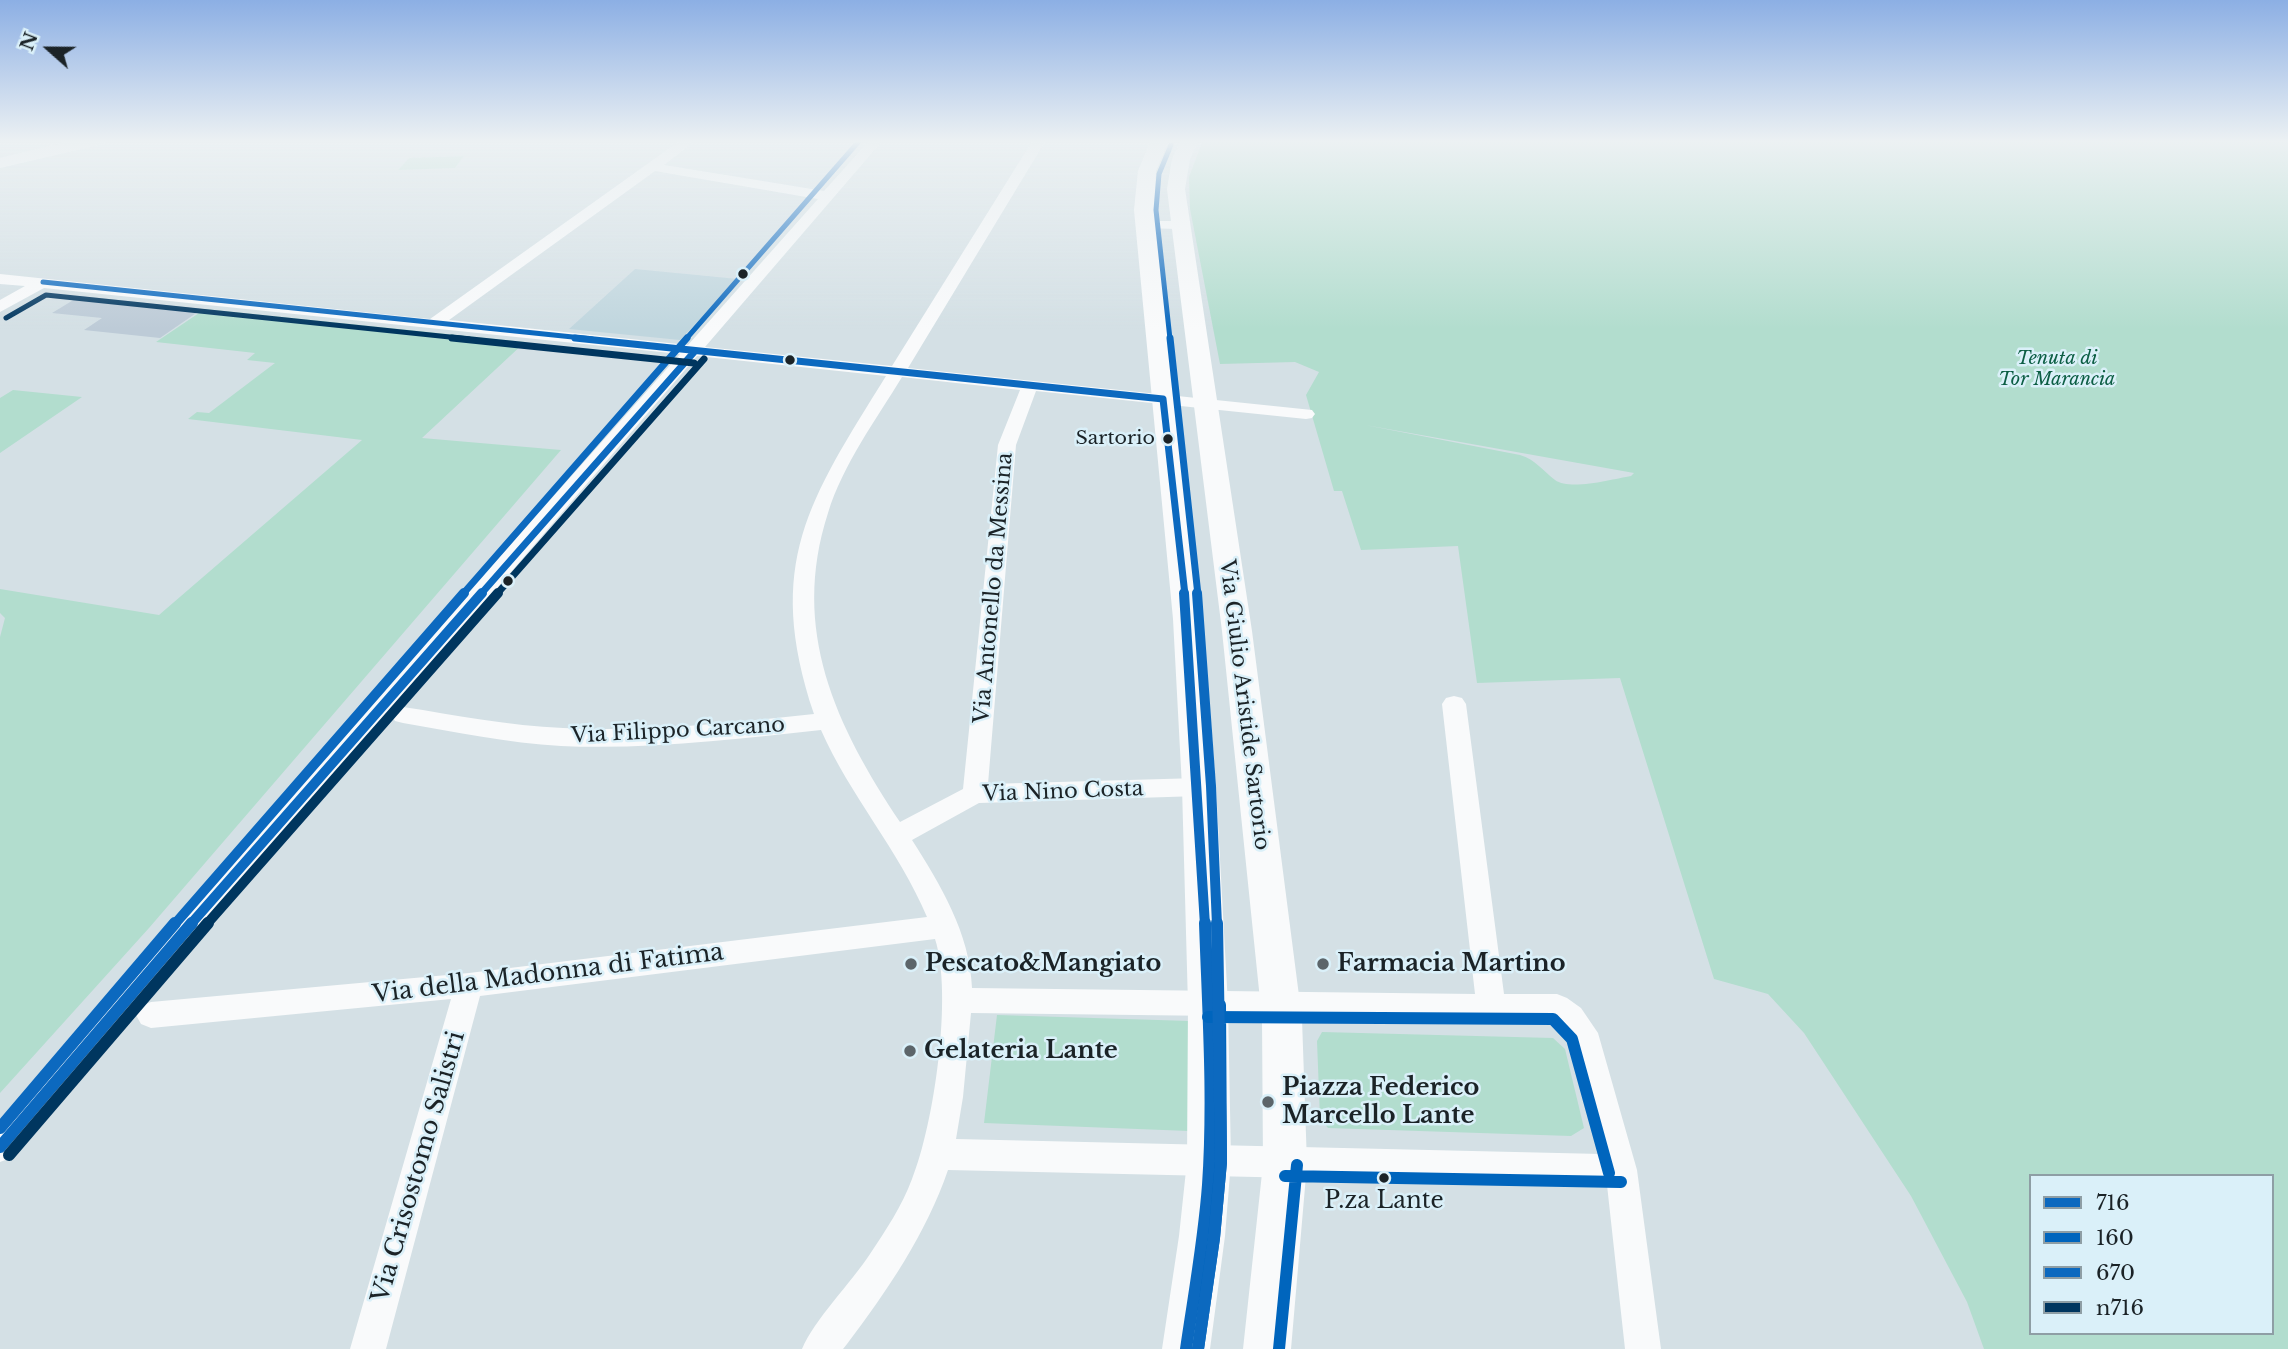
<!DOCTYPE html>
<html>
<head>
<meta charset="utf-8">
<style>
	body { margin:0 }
	#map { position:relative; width:2288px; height:1349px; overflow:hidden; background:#d4e0e5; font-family:"Libre Baskerville",serif }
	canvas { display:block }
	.legend { position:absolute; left:2029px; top:1174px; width:245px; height:161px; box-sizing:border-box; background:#daf0f9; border:2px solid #8e9ea5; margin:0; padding:9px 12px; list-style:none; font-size:21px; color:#1b2327 }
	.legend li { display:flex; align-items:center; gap:14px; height:35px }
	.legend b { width:35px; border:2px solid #8e9ea5 }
	.north { position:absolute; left:14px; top:14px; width:70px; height:70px; -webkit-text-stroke:5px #daf0f9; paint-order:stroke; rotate:291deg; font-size:19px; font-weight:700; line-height:28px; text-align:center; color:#1b2327 }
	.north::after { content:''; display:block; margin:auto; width:24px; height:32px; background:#1b2327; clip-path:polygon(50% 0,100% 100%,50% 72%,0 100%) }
</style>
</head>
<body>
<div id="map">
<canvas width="2288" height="1349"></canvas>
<ul class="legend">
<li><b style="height:9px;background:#0c69bf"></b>716</li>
<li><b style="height:9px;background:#0065bd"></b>160</li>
<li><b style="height:9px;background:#0c69bf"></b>670</li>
<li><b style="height:9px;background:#00365f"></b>n716</li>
</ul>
<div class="north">N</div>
</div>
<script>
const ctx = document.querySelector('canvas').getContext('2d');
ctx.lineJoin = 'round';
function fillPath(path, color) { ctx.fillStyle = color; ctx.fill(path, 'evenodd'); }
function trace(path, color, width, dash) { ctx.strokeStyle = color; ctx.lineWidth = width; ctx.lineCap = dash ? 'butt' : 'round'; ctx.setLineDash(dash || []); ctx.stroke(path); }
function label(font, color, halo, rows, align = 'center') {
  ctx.font = font + ' "Libre Baskerville",serif'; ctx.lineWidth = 5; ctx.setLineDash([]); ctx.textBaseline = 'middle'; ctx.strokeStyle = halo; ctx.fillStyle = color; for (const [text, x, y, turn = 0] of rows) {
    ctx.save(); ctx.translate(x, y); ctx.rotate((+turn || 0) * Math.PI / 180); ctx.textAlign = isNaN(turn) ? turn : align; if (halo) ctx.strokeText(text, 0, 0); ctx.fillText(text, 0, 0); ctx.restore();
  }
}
const built = new Path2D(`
	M635,269L738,279L680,340L569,329Z`);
const green = new Path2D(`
	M1203,140H2288V1349H1984L1967,1302L1911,1196L1804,1033L1768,994L1714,979L1620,678L1477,683L1458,546L1361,550L1342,491H1334L1306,395L1319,372L1295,362L1220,364L1190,209L1189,177ZM1365,425L1634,473L1631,476C1613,479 1570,491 1555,480C1542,470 1536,460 1520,455ZM2031,1176H2272V1333H2031Z
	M464,156L455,168L398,170L409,158Z
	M205,309L525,342L422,438L561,450L149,928L0,1093V637L5,618L0,613V589L159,615L362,440L188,419L197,412L209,413L275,363L247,360L255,353L156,342Z
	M13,390L82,397L0,453V398Z
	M997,1015L1190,1021L1189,1131L984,1123Z
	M1322,1032L1553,1038L1565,1049L1584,1128L1571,1136L1328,1128L1320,1118L1317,1041Z`);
const building = new Path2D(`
	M80,296L202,309L160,338L84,330L102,318L52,313Z`);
const street = new Path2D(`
	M681,140H696L664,165L824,191L870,140H883L705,347L892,366L1033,140H1046L908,368L1312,410L1315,414L1312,418L1306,419L1036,391L1016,445L988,784L1199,778L1208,780L1211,787L1208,794L1199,796L979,803L912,840C940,884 970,933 972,988L1475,994L1442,704L1446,698L1454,696L1462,698L1466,704L1504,994H1557L1567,998L1581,1008L1598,1033L1637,1170L1661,1349H1625L1607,1185L948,1170C926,1234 887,1291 847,1344L843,1349H802C814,1320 851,1283 870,1254C886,1230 902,1206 912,1179C934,1125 953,994 935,939L480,996L386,1349H350L451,999L151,1028L141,1024L136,1015L141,1006L151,1002L469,973L927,917C899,850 850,796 821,730C735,739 648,750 561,746C508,743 456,732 403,723L395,721L391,715L395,709L403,707C456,715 509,726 563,728C647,732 731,723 814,714C764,564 809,500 886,376L697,356L168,970L11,1158L0,1162V1123L148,952L680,354L44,288L0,312V300L25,286L0,284V274L430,319ZM655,171L818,199L688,345L449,320ZM902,377L1020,390L998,445L963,789L900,822C836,726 790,630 828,513C843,464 876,420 902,377ZM971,1013L1552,1020L1570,1038L1601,1154L956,1139L963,1097Z
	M1146,221H1180L1187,225L1180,229L1141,228L1139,225L1141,222Z`);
const secondary = new Path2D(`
	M73,140H106L103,144L0,168V158Z
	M1151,140H1169L1156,171L1154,210L1203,619L1216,787L1228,1005L1231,1161L1225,1236L1210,1349H1162L1179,1236L1187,1161L1188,1005L1182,787L1173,619L1134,210L1138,171Z
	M1181,140H1199L1190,159L1185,189L1252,631L1302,1019L1307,1164L1291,1349H1243L1263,1164L1262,1019L1222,631L1167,189L1172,159Z`);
const bus1Far3 = new Path2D(`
	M43,282L592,339`);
const bus1Far2 = new Path2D(`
	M575,338L1163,399L1185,595
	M480,595L695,351`);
const bus1Far1 = new Path2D(`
	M1184,593L1205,925
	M190,925L482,593`);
const bus1 = new Path2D(`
	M0,1147L192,923
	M1186,1349C1194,1294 1204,1240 1208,1185C1214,1098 1208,1010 1205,923`);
const bus2 = new Path2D(`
	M1208,1017L1553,1019L1572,1039L1609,1173
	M1285,1176L1621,1182
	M1198,1349L1214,1238L1221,1162L1220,1005
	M1279,1349L1297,1165`);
const bus3Far3 = new Path2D(`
	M686,339L860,140
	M1170,339L1156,210L1159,174L1171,145`);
const bus3Far2 = new Path2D(`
	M1170,338L1198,595
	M462,595L687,338`);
const bus3Far1 = new Path2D(`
	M1197,593L1211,786L1217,925
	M174,925L464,593`);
const bus3 = new Path2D(`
	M0,1128L175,923
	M1198,1349L1214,1238L1221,1162L1217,923`);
const bus4Far3 = new Path2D(`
	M6,318L46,295L469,339`);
const bus4Far2 = new Path2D(`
	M452,338L694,363
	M496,595L704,359`);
const bus4Far1 = new Path2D(`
	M206,925L498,593`);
const bus4 = new Path2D(`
	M9,1155L208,923`);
const markers = [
	[743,274,6,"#1b2327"],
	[790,360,6,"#1b2327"],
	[1168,439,6,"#1b2327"],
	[508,581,6,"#1b2327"],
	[911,964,7,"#5c656a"],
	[1323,964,7,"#5c656a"],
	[910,1051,7,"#5c656a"],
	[1268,1102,7,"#5c656a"],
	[1384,1178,6,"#1b2327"]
];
const farParknames = [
	["Tenuta di",2057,359],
	["Tor Marancia",2057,380]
];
const busNames = [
	["Sartorio",1155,439]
];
const streetNames = [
	["Via Antonello da Messina",994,588,-85],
	["Via Giulio Aristide Sartorio",1244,705,83],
	["Via Filippo Carcano",678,731,-3],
	["Via Nino Costa",1063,792,-2]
];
const nearBusnames = [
	["P.za Lante",1384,1202]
];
const nearPoinames = [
	["Pescato&Mangiato",925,964],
	["Farmacia Martino",1337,964],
	["Gelateria Lante",924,1051],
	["Piazza Federico",1282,1088],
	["Marcello Lante",1282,1116]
];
const nearStreetnames = [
	["Via della Madonna di Fatima",548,974,-7],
	["Via Crisostomo Salistri",419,1167,-74]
];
fillPath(built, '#c0d6de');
fillPath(green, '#b2ddce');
fillPath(building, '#bdcbd7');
fillPath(street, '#f9fafb');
fillPath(secondary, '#f9fafb');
trace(bus1Far3, '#0c69bf', 5);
trace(bus1Far2, '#0c69bf', 7);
trace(bus1Far1, '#0c69bf', 10);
trace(bus1, '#0c69bf', 12);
trace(bus2, '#0065bd', 12);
trace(bus3Far3, '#0c69bf', 5);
trace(bus3Far2, '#0c69bf', 7);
trace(bus3Far1, '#0c69bf', 10);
trace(bus3, '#0c69bf', 12);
trace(bus4Far3, '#00365f', 5);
trace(bus4Far2, '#00365f', 7);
trace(bus4Far1, '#00365f', 10);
trace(bus4, '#00365f', 12);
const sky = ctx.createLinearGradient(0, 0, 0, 329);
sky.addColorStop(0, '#8cafe4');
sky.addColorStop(0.43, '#ecf1f3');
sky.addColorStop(1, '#ecf1f300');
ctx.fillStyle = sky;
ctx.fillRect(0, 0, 2288, 329);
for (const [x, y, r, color] of markers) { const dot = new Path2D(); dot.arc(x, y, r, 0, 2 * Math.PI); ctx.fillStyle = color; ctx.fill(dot); trace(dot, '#daf0f9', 2.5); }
label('italic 18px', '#0c5e44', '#daf0f9', farParknames);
label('19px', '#1b2327', '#daf0f9', busNames, 'right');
label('21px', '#1b2327', '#daf0f9', streetNames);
label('23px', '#1b2327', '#daf0f9', nearBusnames);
label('bold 24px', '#1b2327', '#daf0f9', nearPoinames, 'left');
label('24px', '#1b2327', '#daf0f9', nearStreetnames);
</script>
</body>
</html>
